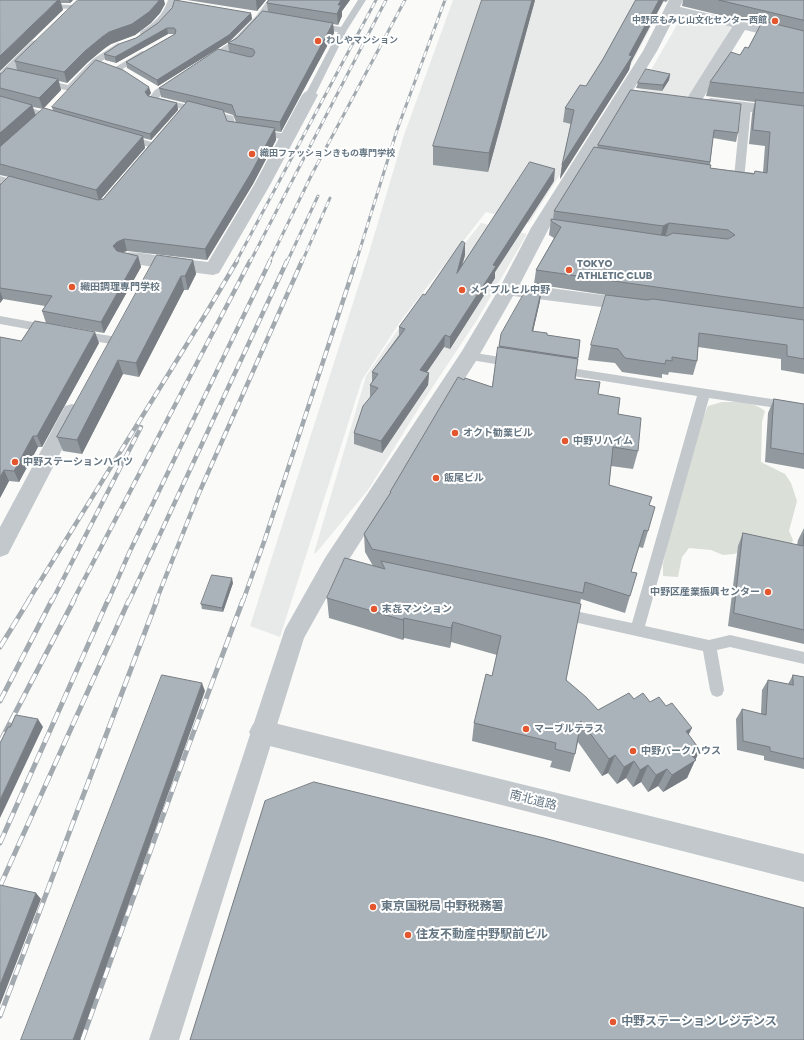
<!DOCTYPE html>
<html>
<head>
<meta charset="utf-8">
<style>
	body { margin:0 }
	canvas { display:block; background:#fafaf8 }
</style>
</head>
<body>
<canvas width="804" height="1040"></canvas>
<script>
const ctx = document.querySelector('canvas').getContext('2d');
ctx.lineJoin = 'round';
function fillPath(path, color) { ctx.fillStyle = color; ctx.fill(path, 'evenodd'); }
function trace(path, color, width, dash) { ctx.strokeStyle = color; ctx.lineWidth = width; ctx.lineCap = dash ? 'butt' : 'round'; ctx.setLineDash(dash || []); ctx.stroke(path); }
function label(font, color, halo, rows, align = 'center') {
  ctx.font = font + ' Poppins,"Noto Sans JP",sans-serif'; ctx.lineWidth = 4; ctx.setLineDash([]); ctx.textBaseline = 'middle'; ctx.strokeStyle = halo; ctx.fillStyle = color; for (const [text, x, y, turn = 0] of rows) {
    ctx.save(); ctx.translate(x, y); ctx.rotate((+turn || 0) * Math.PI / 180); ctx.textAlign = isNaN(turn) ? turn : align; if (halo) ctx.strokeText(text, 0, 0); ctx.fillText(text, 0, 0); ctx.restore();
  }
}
const built = new Path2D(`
	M453,0H665L620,86L588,131L529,223L486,212L402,319L362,380L280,637L250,626L368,256L404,135Z
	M687,17L731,27L693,96L688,97L644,92L640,89L681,18Z
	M481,223L527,234L477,320L422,403L368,490L316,553H314L366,376L406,318Z`);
const green = new Path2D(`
	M722,402C737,402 753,401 765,411L762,422L761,462L785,474L791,483L797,501L789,531L793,540L789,551L745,550L734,554L723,555L711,550L689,548L682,557L678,577L663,576V564L668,541L701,422L708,406Z`);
const service = new Path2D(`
	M168,0H176C172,12 156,38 141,35L140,33L141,31C154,23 163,15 168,0Z
	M268,0H276C261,22 245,41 222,55C217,59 212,63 206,62L205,60L206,58L231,42L257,15Z
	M358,0H366L347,30L315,95L313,97H307L305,95L338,32L316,29L312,26L316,23L341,27Z
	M41,4L75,5L79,7L75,9L44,8H41L40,6Z
	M118,43L122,46L121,48L99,63L73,90L70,91L39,84L38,82L42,79L68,85L93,59Z
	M142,51L145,52L146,54L145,56L121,70H115L114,68Z
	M175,78L178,79L179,81L178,83L161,94L159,98L233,116L236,127L288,134L293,137L288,140L229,131L226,120L150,101L148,99L155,90Z
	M0,99L58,116L60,118L55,121L0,105Z
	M746,104L751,107L744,180C740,185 729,184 725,179L727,177H734L741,107Z
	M128,135L158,144L160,146L155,149L125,140L123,138Z
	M0,176L24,183L26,185L21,188L0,182Z
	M0,316L49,325L53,326L55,329L53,332L49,333L0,324Z
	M80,331L111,336L115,337L117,340L115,343L111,344L76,338L74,335L76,332Z
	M469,352L513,359L517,360L519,363L517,366L513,367L465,359L463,356L465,353Z
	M558,366L804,404V412L709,398L645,626L709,640L730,635L804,652V664L730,647L717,650L724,690L722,695L717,697L712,695L710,690L703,651L556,618L554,614L556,610L561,608L632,623L697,396L554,373L552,370L554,367Z`);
const minor = new Path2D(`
	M669,0H683L680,7L804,36V44L745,30L702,100L699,103L694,105L689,103L686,100L732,27L676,14L657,51L549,228L520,284L633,299L640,301L642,305L640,309L633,311L513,296L476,361L341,572L304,638L179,1040H149L285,629L325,558L462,351L499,289L531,228L643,51Z
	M37,40L42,41L44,44L42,47L5,83L0,85V72L32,41Z
	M310,90L315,92L318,95L270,185L219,273L213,275L166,269L159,266L154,267L121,262L118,258L121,254C131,251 143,253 154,255C159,256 161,258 166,257L208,262L254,185L302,95L305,92Z
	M711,98L804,109V119L706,106L703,103L706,100Z
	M72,404L79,406L82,411L8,554L0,557V527L65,406Z`);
const tertiary = new Path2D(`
	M262,720L804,854V882L262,744L253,740L249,732L253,724Z`);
const railFar2 = new Path2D(`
	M236,262L376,0
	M250,262L386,0
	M269,262L312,174L405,0
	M287,262L318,196
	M302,262L330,198
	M356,262L397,130L445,0`);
const railFar1 = new Path2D(`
	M28,601L208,310L237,261
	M52,601L141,427
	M73,601L250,261
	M108,601L130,551L270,261
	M129,601L287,261
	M156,601L199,493L302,261
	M243,601L265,539L356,261`);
const rail = new Path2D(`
	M0,647L29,600
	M0,701L52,600
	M0,742L74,600
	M0,843L108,600
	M0,886L129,600
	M0,1016L157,600
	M82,1040L188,747L243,600`);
const wall = new Path2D(`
	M0,0H73L70,3H61L63,10Z
	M187,0H266L257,11Z
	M269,0H350L342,11V16L338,25L333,24L334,33L281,132L275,131L276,140L253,184L207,260L127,251L122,252L138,256L141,267L104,333L46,323L42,311L45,306L3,299L0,303V181L1,184L0,185L9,177L0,175V74L17,70L15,61L165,4L160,13L151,23L135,35L111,44L105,48L88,62L67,83L59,81L61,90L43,109L33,107L36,116L53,111L52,107L151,93L149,96L177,103L178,110L151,140L143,138L145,148L101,199H103L186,103L161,97L159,88L229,52L228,43L237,38L268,12L267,3ZM224,112L233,115L236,122L227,121Z
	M535,0L488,172L433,165V146Z
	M636,0H668L666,2L663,1L631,62L629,70L560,179L562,165L571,124L563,122L565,108L586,86L603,59Z
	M683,0H804V374L781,370V359L698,347L697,361L693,375L669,372L668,375L662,374V378L622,372L615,363L588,360L591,345L613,296L534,284L536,270L554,238L549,235L551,219H553L554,211L597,148L598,145L631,90L738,133L736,142L713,138L710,165V168L754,173L763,172L765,146L749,144L752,114L755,102L706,96L710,82L748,48L761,25L682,6Z
	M251,13L252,19L230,41L158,86L127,68L126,62L175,34H168L116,63L105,60L104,54L136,38L158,23Z
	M670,74L669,80L662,91L636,88L638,83Z
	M554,181L495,272V278L450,349L444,347L427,372L429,373L428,385L382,453L354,444V433L370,397V385L372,382V372L399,335V327L425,295L465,255L462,266Z
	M193,260L196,274L188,290H184L139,377L123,374L82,454L63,451L57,437Z
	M541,292L540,301L533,331L547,335L580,340L575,379L598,394L618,414L638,451L633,469L611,466L609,485L649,505L648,531L643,548L639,547L631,572L630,596L625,613L581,599L566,680L598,710L634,699L650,702L688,734L695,759L687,778L663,792L658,786L648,792L641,782L633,787L626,778L617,784L608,773L602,776L578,742L575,754L570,772L550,767L552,761L472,741L474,723L492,676L497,655L451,642L450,648L404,638L403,640L329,618L327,598L373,566L365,552L364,534L390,494V492L464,380L492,387L501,334Z
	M21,341L99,343L42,447H38L19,482L9,481L0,498Z
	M774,399L804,404V469L765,462L768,413Z
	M804,528V644L728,626L738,546L743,533L797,545L798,540Z
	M233,583L223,612L202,609L201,604Z
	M793,675L804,677V769L764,760V756L737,750L736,719L742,709L761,714L762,690L768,680L788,684Z`);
const shadedWall = new Path2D(`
	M58,0H60L63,10L0,71V56Z
	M69,0H73L70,3Z
	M159,0H164L165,4L160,13L151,23L135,35L111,44L105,48L88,62L67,83L64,72L85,51L102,37Z
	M256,0H266L257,11Z
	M341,0H350L342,11V16L338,25L337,14L338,5Z
	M532,0H535L488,172L489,153Z
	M659,0H664L631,62L629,70L560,179L562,165L629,55Z
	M251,13L252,19L230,41L158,86L157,80Z
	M333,23L334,33L281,132L280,122Z
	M167,28L168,34L116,63L115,57Z
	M670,74L669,80L662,91L663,85Z
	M58,79L61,90L43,109L39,98Z
	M149,87L151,93L146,99L145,92Z
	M177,103L178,110L151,140L150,134Z
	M32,105L36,117L0,148V133Z
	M275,128L276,140L253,184L207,260L205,249Z
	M143,136L145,148L99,201L96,190Z
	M555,169L554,181L495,272V278L450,349V337L493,265Z
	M669,223L665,238L660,240L663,226Z
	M124,239L127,251L120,253L116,258L113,246L117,242Z
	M465,243V255L456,285L457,273Z
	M138,256L141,267L104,333L101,322Z
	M193,260L196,274L188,290L185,276Z
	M181,276L184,290L139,377L136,363Z
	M0,291L3,299L0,303Z
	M541,292L540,301L531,340L532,331Z
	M95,332L99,343L42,447L37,436Z
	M445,335L444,347L420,382V370Z
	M118,360L123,374L82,454L77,440Z
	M429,373L428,385L382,453L381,441Z
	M33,436L38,447L19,482L14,471Z
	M4,470L9,481L0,498V477Z
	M232,578L233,583L223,612L222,608Z
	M404,618V638L403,640V620Z
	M453,622L451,642L450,648L451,628Z
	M202,683L205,691L80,1040H73Z
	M38,719L43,727L0,818V800Z
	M692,728L683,746L686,731Z
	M700,750L687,778L663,792L672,775L691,755Z
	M615,755L608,773L602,776L609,759Z
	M634,761L626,778L617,784L624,767Z
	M648,765L641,782L633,787L640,770Z
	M667,769L658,786L648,792L656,775Z
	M36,893L41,899L0,1005V985Z`);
const building = new Path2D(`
	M0,0H58L0,56Z
	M78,0H159L158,2L149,12L132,24L109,32L102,37L85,51L64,72L15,61Z
	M175,0L251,13L229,35L157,80L126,62L175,34L176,30L174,28H167L115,57L104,54L119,44L136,38L158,23L172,8Z
	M269,0H341L338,5H341L337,14L267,3Z
	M482,0H532L489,153L433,146Z
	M636,0H659L629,55L632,56L562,165L574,110L565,108L580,85L586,86L603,59Z
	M719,0H804V20Z
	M263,11L333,23L280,122L236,116L232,105L159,88L218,49L250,57L253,56L255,52L253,49L228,43L237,38Z
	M763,21L804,31V93L710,82L731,52L740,55L745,47L748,48Z
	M96,60L123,70L149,87L145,92L148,96L177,103L150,134L52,107Z
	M7,68L58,79L39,98L0,88V74L2,73Z
	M646,69L670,74L663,85L638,83Z
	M631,90L741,104L738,133L714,130L710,162L598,145Z
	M0,96L32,105L0,133Z
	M756,100L804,106V308L536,270L561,227L551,221V219L667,236L673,233L728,239L735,235L728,230L669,223L663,226L554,211L594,147L711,165L710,168L754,174L755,171L767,173L770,132L753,130Z
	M188,101L223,110L227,121L275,128L251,173L205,249L124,239L117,242L113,246L117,251L138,256L101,322L42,311L52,296L0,288V185L9,176L98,200L103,199Z
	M44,108L143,136L96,190L0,164V147Z
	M530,162L555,169L493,265L496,266L450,337L445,335L420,370L429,373L381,441L354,433L363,406L378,388L370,385L378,374L372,372L405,329L399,327L423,294L425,295L462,241L465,243L457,273Z
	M157,255L193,260L185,276H181L136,363L118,360L77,440L57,437Z
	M526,290L541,292L532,331L547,333V335L580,340L578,358L499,346L501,334Z
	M606,295L647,300L653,299L804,320V359L787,356V345L699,333L697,361L672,357V361L666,360L665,364L625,358L618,349L591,345Z
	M35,321L95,332L37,436H33L14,471L4,470L0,477V337L21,341Z
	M498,347L578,359L575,379L600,382L598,394L620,398L618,414L641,418L638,451L613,447L609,485L652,497L649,505L655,507L648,531L644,530L631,572L637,573L630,596L585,582L583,593L372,549L364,534L391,492H390L458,377L464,380L465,378L492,387Z
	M774,399L804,404V454L771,448Z
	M743,533L803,546L804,534V630L734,613Z
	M345,558L385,569L381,561L581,604L566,680L586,697L598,710L629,693L634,699L643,693L650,702L659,697L666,706L672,703L692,728L686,731L700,750L691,755L696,760L672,775L667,769L656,775L648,765L640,770L634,761L624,767L615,755L609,759L581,721L575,754L555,749L556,743L474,723L486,674L492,676L501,636L453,622L451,628L404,618L403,620L327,598Z
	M212,575L232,578L222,608L201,604Z
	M162,675L202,683L73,1040H21Z
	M793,675L804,677V759L770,751V747L743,741L742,709L766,715L768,680L793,685Z
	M16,715L38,719L0,800V743L8,727H10Z
	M314,782L544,838L804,908V1040H190L265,801Z
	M0,885L36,893L0,985Z`);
const markers = [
	[775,21,4,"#e4572e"],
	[318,41,4,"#e4572e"],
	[252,154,4,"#e4572e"],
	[569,270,4,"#e4572e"],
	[72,287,4,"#e4572e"],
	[462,290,4,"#e4572e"],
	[455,433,4,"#e4572e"],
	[565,441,4,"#e4572e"],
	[15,462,4,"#e4572e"],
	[436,478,4,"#e4572e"],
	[768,592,4,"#e4572e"],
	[374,609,4,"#e4572e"],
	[526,729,4,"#e4572e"],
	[633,751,4,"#e4572e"],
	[373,907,4,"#e4572e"],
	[408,935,4,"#e4572e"],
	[613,1022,4,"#e4572e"]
];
const farPoinames = [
	["中野区もみじ山文化センター西館",767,21,"right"],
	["わしやマンション",326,41],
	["織田ファッションきもの専門学校",260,154]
];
const poiNames = [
	["TOKYO",577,264],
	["ATHLETIC CLUB",577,276],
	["織田調理専門学校",80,287],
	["メイプルヒル中野",470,290],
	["オクト勧業ビル",463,433],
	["中野リハイム",573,441],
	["中野ステーションハイツ",23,462],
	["飯尾ビル",444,478],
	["中野区産業振興センター",760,592,"right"],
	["末㐂マンション",382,609],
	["マーブルテラス",534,729],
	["中野パークハウス",641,751]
];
const nearStreetnames = [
	["南北道路",533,801,14]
];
const nearPoinames = [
	["東京国税局 中野税務署",381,907],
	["住友不動産中野駅前ビル",416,935],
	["中野ステーションレジデンス",621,1022]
];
fillPath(built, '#e8e9e9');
fillPath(green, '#dadfd7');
fillPath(service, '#c3c8cc');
fillPath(minor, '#c3c8cc');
fillPath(tertiary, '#c3c8cc');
trace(railFar2, '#a2aab0', 3);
trace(railFar1, '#a2aab0', 4.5);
trace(rail, '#a2aab0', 5);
trace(railFar2, '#fff', 2, [6]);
trace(railFar1, '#fff', 3, [8]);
trace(rail, '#fff', 3.5, [11]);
fillPath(wall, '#929a9f');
fillPath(shadedWall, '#777d82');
fillPath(building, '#aab3b9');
trace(building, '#777d82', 1);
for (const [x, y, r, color] of markers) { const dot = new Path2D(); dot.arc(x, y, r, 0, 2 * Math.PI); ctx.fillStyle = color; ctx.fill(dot); trace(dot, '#fff', 1.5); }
label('bold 9px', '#657683', '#fff', farPoinames, 'left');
label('bold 10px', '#657683', '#fff', poiNames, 'left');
label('12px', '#657683', '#fff', nearStreetnames);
label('bold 12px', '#657683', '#fff', nearPoinames, 'left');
</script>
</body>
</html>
